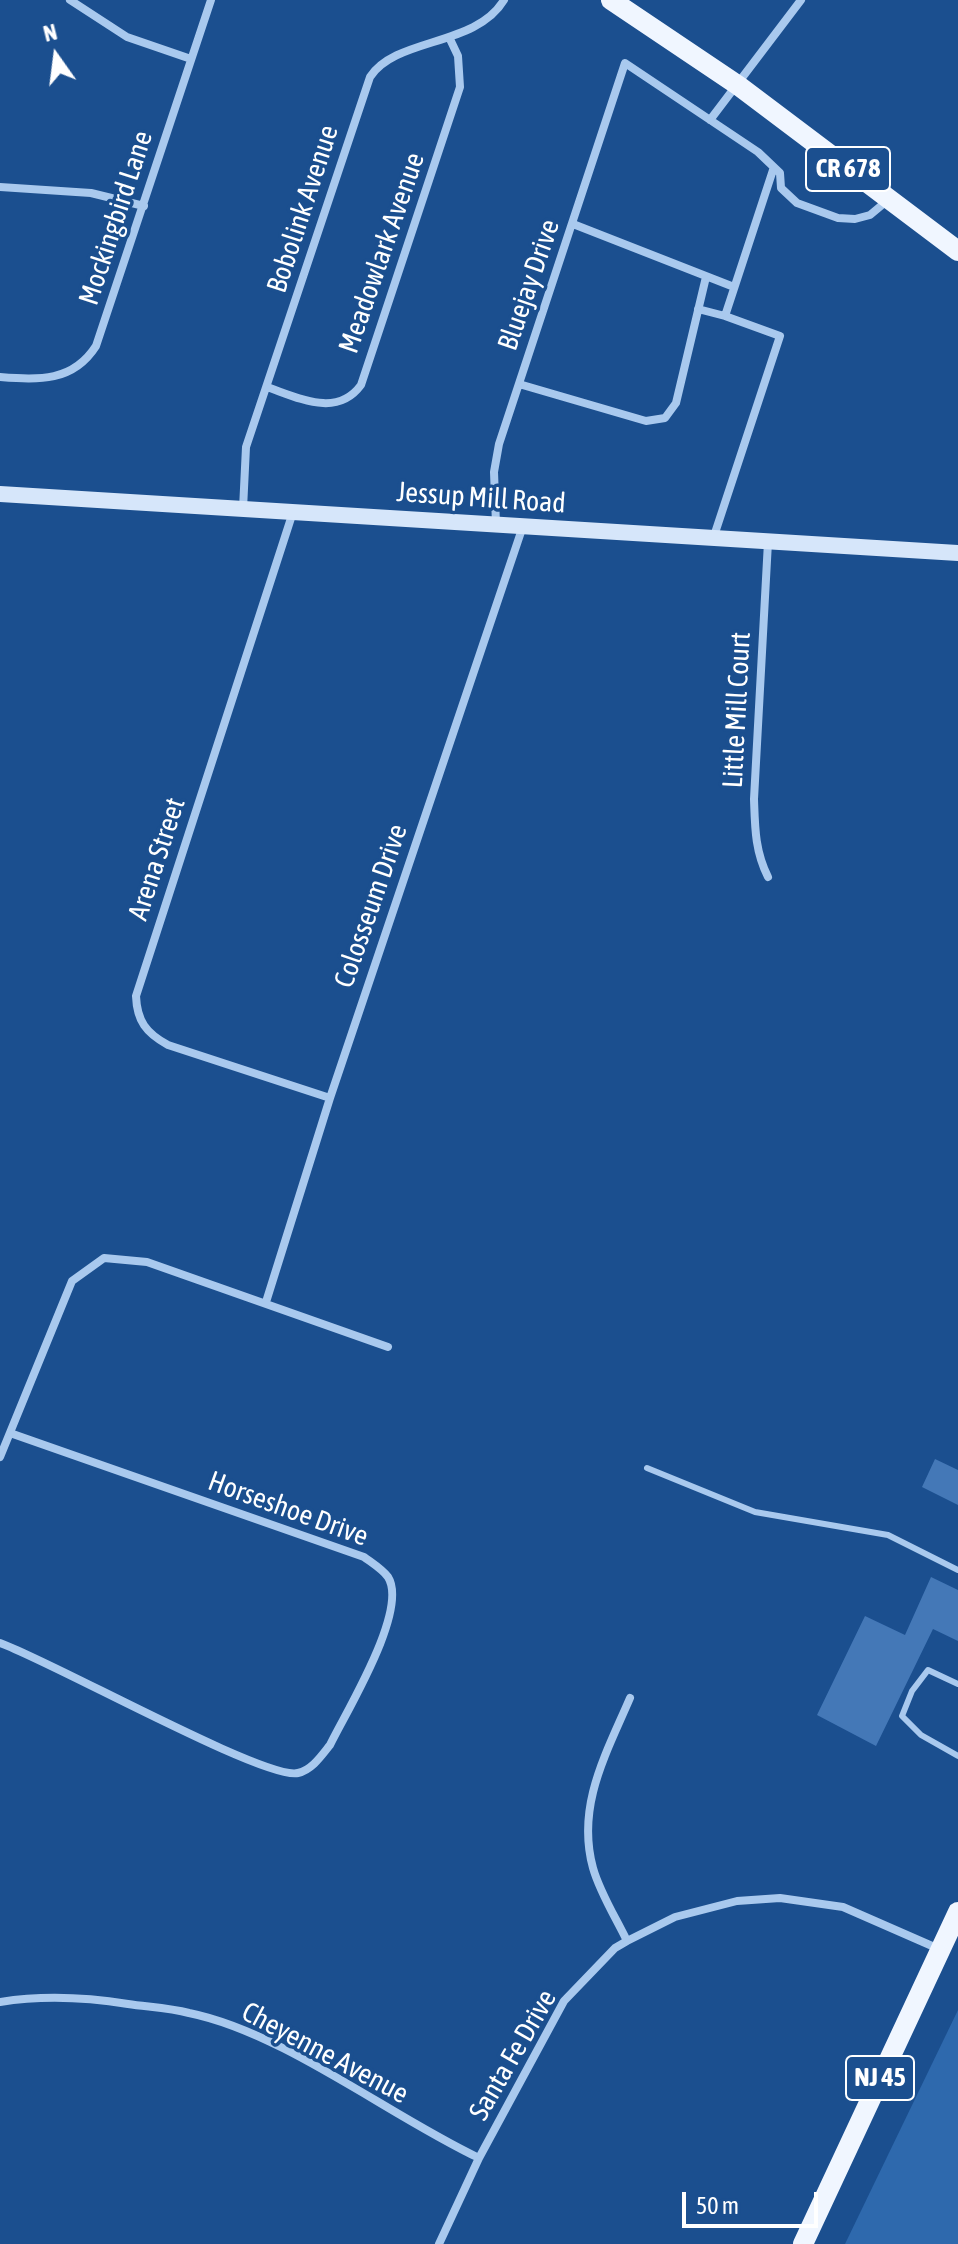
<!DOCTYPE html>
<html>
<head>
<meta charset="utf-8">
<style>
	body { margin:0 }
	#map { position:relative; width:958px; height:2244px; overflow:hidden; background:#1b4f8f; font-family:"Asap Condensed",sans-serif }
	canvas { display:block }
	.north { position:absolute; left:16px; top:16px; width:80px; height:80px; -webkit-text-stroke:6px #1b4f8f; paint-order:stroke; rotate:346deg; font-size:22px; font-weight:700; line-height:32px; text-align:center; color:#fff }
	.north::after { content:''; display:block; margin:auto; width:28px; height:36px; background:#fff; clip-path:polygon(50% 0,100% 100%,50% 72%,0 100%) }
	.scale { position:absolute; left:682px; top:2192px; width:136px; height:36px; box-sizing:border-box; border:4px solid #fff; border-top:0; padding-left:10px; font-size:24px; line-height:28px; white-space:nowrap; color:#fff; -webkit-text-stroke:6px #1b4f8f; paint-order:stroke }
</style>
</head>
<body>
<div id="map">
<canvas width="958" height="2244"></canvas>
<div class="north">N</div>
<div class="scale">50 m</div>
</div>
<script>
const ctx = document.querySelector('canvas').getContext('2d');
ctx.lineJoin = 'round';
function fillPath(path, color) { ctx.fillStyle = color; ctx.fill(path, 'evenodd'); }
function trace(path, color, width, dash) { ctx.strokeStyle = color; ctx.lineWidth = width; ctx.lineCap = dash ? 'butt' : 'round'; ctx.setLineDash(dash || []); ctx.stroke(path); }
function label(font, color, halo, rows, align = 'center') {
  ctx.font = font + ' "Asap Condensed",sans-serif'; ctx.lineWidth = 7; ctx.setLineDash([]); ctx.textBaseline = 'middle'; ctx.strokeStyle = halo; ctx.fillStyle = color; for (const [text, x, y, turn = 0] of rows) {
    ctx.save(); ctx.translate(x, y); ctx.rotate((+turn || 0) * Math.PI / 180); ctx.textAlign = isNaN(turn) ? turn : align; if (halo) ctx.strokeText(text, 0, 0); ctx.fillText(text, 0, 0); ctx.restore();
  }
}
const green = new Path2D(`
	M958,2010V2244H845Z`);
const building = new Path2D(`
	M935,1459L958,1470V1505L922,1487Z
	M931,1577L958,1590V1641L933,1629L876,1746L817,1715L865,1616L905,1635Z`);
const lane = new Path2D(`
	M647,1468L755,1512L888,1535L958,1570
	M958,1684L928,1670L912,1691L902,1716L921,1735L958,1756`);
const street = new Path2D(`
	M70,0L127,37L191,59
	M710,120L801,0
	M0,187L91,193L144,206
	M573,224L734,287
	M698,309L725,316
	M0,377C39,380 73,382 96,346L211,0
	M519,384L646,421L665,418L676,403L706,277
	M267,387C299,398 337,418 361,385L460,87L458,56L449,37
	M243,509L246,447L370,77C396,37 476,47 504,0
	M293,512L136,996C137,1021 146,1033 168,1045L330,1098
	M496,524L494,472L499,444L625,63L758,152L780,173L781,188L797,203L838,218L855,219L870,215L888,200
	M713,539L780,336L725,316L773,170
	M768,542L754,799C755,828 755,851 768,877
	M266,1302L330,1098L523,526
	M0,1457L72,1281L104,1258L147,1262L388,1347
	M0,1643C51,1661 266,1781 298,1773C312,1770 322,1755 330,1745C346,1712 409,1610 388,1577C382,1569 372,1563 364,1557L10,1433
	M627,1941C616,1918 600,1893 593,1868C576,1806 606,1754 630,1698
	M0,2002C43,1995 85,1997 128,2004C148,2007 169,2008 189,2013C283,2032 390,2116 479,2158
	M439,2244L479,2158L564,2001L615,1948L627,1941L675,1917L737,1901L780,1898L843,1907L939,1949`);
const secondary = new Path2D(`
	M0,494L958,553`);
const primary = new Path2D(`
	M611,0L739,86L958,251
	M803,2244L958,1912`);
const shields = [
	[848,169,84],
	[880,2078,68]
];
const shieldNames = [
	["CR 678",848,169],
	["NJ 45",880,2078]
];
const streetNames = [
	["Bobolink Avenue",303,209,-72],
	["Mockingbird Lane",116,218,-72],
	["Meadowlark Avenue",382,253,-71],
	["Bluejay Drive",529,285,-71],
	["Jessup Mill Road",481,498,4],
	["Little Mill Court",737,710,-87],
	["Arena Street",157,859,-72],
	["Colosseum Drive",371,906,-71],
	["Horseshoe Drive",288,1509,20],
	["Cheyenne Avenue",325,2053,28],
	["Santa Fe Drive",513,2055,-60]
];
fillPath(green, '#2e69ad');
fillPath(building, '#4478b7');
trace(lane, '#a9c9ee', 6);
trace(street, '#a9c9ee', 8);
trace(secondary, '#d6e6fa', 16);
trace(primary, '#f0f6ff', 20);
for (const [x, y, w] of shields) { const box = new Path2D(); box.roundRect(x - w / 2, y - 22, w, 44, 6); ctx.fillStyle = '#1b4f8f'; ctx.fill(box); trace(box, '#fff', 2); }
label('bold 26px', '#fff', null, shieldNames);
label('28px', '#fff', '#1b4f8f', streetNames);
</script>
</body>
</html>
